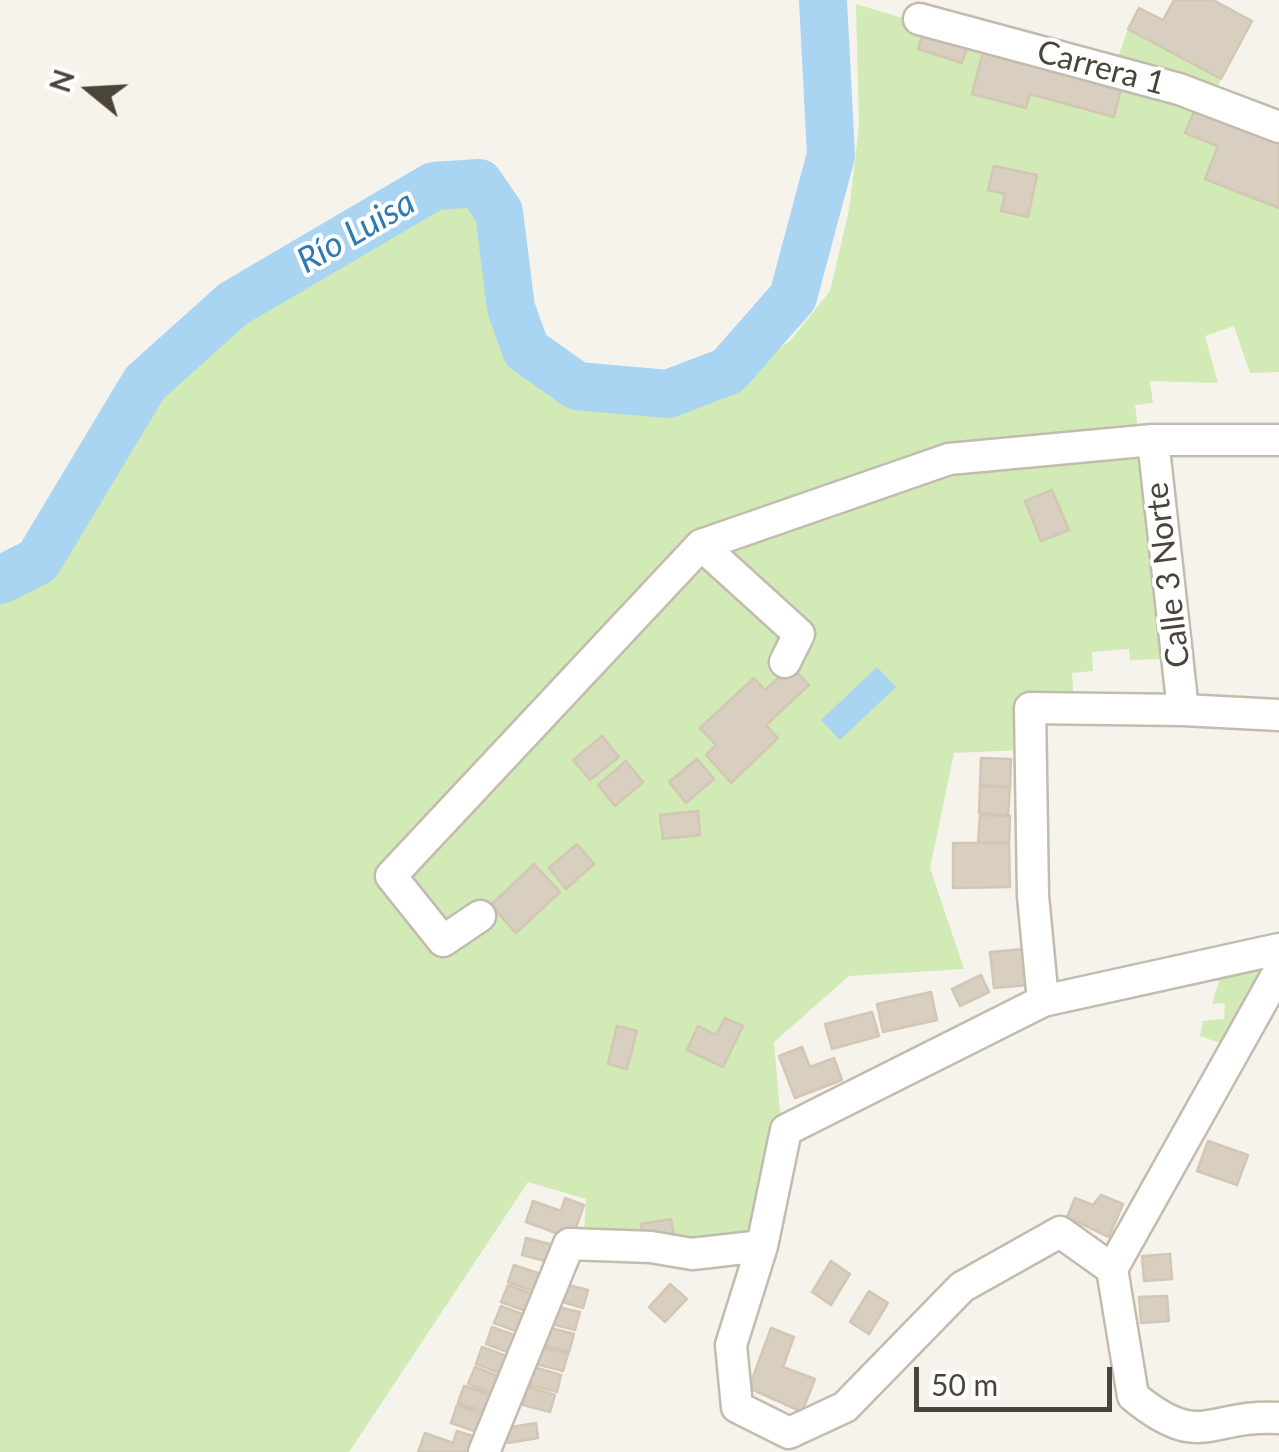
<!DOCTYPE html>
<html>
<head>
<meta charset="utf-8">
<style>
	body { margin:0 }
	#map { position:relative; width:1279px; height:1452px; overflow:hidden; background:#f6f3ec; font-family:Lato,sans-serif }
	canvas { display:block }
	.north { position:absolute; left:40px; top:40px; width:100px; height:100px; -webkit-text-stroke:8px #fff; paint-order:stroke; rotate:288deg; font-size:28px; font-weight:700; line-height:40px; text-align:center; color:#4b4439 }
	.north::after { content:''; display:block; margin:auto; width:35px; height:45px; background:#4b4439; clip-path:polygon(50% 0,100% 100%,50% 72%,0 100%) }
	.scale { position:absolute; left:914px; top:1367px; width:198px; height:45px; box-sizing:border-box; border:5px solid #4b4439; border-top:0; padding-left:12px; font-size:30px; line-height:35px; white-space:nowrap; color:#4b4439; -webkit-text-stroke:8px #fff; paint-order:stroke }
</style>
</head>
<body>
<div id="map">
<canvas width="1279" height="1452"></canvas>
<div class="north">N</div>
<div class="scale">50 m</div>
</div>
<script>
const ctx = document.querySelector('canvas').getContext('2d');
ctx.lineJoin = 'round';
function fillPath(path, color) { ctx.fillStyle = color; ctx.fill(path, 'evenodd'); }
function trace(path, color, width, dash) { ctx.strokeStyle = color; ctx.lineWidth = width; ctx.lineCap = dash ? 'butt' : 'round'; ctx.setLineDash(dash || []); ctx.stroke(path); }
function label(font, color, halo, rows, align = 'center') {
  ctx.font = font + ' Lato,sans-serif'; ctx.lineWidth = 8; ctx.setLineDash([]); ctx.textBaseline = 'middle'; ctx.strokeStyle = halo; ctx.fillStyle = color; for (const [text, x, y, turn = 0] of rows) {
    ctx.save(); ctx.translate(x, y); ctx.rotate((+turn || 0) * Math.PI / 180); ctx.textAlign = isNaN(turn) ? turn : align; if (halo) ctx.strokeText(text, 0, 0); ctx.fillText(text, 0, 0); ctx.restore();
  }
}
const green = new Path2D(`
	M856,4L926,25L918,49L970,39L985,44L1026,108L1030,94L1114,116L1123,82L1198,102L1218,146L1279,208V372L1250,373L1234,326L1205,336L1218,383L1150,381L1153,403L1135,405L1167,659L1130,660L1129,649L1092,652L1093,671L1072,673L1074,703L1026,704L1024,750L954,753L930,868L964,969L849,976L774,1042L780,1112L747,1241L693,1249L674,1235L671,1219L643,1240L584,1231L586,1199L528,1182L349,1452H0V593L8,594L50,567L152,392L175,373L235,310L436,191L474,193L492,216L506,311L525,355L575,394L667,404L734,378L790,341L830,291L849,210L859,126Z
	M1128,29L1221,79L1213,97L1114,69Z
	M1264,967L1223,1044L1200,1036L1203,1021L1224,1019L1225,1003L1212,1004L1221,975Z`);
const water = new Path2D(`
	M877,667L896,687L840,740L821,720Z`);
const river = new Path2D(`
	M0,580L38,561L145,383L233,304L434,186L479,183L499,212L511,308L526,350L577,386L668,394L728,371L793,297L831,155L823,0`);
const building = new Path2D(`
	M1174,0H1213L1252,21L1221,79L1128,29L1139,8L1163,20Z
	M926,25L970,39L962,63L918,49Z
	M985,44L1123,82L1114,117L1030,94L1026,108L972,94Z
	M1198,102L1279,135V208L1205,179L1218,146L1185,133Z
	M994,166L1037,175L1028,217L1001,211L1005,194L988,190Z
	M1052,490L1069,530L1041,541L1025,501Z
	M791,666L809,685L766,725L778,738L731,783L706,755L716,745L700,728L754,678L765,690Z
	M602,736L619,757L590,780L573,760Z
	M981,758L1011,759L1010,787L980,785Z
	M697,759L714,779L686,803L669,782Z
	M626,761L643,782L615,806L598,785Z
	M980,786L1010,787L1008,815L979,813Z
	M698,811L700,835L663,839L660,815Z
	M980,815L1010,816L1009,843H978Z
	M953,843H1009L1010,887L953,888Z
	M577,844L594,864L566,889L549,868Z
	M534,864L560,892L516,933L491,905Z
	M1025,949L1029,985L994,988L990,952Z
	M981,975L989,992L960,1006L952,989Z
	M931,992L937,1020L883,1032L877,1004Z
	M872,1012L879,1036L832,1049L825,1024Z
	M725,1018L743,1026L723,1067L687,1050L698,1026L716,1035Z
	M617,1026L637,1031L627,1069L608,1064Z
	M802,1047L810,1067L834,1058L842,1080L795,1098L779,1056Z
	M1208,1141L1248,1155L1237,1185L1197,1171Z
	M1101,1195L1123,1204L1109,1237L1067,1217L1075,1198L1093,1205Z
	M565,1198L584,1205L572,1239L526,1222L533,1201L561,1211Z
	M671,1219L674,1235L643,1240L641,1224Z
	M526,1238L554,1245L549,1262L522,1255Z
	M1170,1254L1172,1279L1144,1281L1142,1256Z
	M831,1261L850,1274L831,1305L812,1292Z
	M514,1265L544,1275L538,1293L508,1282Z
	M560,1283L588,1290L583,1308L556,1300Z
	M670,1284L687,1299L665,1322L649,1307Z
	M508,1285L537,1296L531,1313L501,1302Z
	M869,1291L888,1303L869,1334L850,1322Z
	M1167,1296L1169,1321L1141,1323L1139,1297Z
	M501,1306L530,1317L524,1334L494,1323Z
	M553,1306L580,1312L575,1330L548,1323Z
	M492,1327L522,1338L516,1355L486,1344Z
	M547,1327L574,1334L569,1352L542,1345Z
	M771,1328L794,1337L783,1367L815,1379L802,1412L749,1388Z
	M482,1347L512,1358L505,1375L476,1364Z
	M541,1347L568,1354L563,1371L536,1364Z
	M475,1367L504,1378L497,1395L468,1384Z
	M534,1367L561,1375L557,1392L530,1385Z
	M464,1386L494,1396L488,1413L458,1403Z
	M528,1387L555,1395L550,1412L523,1405Z
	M457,1405L487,1416L480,1433L451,1423Z
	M536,1423L538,1438L508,1443L505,1428Z
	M457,1431L476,1437L471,1452H418L425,1433L453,1443Z`);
const street = new Path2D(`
	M919,19L1179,89L1279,127
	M1153,440L1183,710
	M701,545L799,634L785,662
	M1279,715L1183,710L1030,708L1033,896L1043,1001L1279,949
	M480,916L443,941L391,876L701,545L949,459L1153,440H1279
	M1043,1001L786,1130L762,1246L731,1345L737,1407L789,1433L845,1407L962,1287L1060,1232L1112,1269L1279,971
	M1112,1269L1133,1396C1201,1452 1208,1414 1279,1418
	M484,1452L569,1244L651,1247L692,1254L762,1246`);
const streetNames = [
	["Carrera 1",1101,68,15],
	["Calle 3 Norte",1168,575,-97]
];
const waterNames = [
	["Río Luisa",356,232,-30]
];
fillPath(green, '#d2eab5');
fillPath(water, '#a9d4f2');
trace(river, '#a9d4f2', 48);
fillPath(building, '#d8cfc1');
trace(building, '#d3c7b4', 2.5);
trace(street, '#c2bbae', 35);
trace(street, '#fff', 30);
label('32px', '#4b4439', '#fff', streetNames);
label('italic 35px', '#2e7ab2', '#fff', waterNames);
</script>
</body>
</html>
